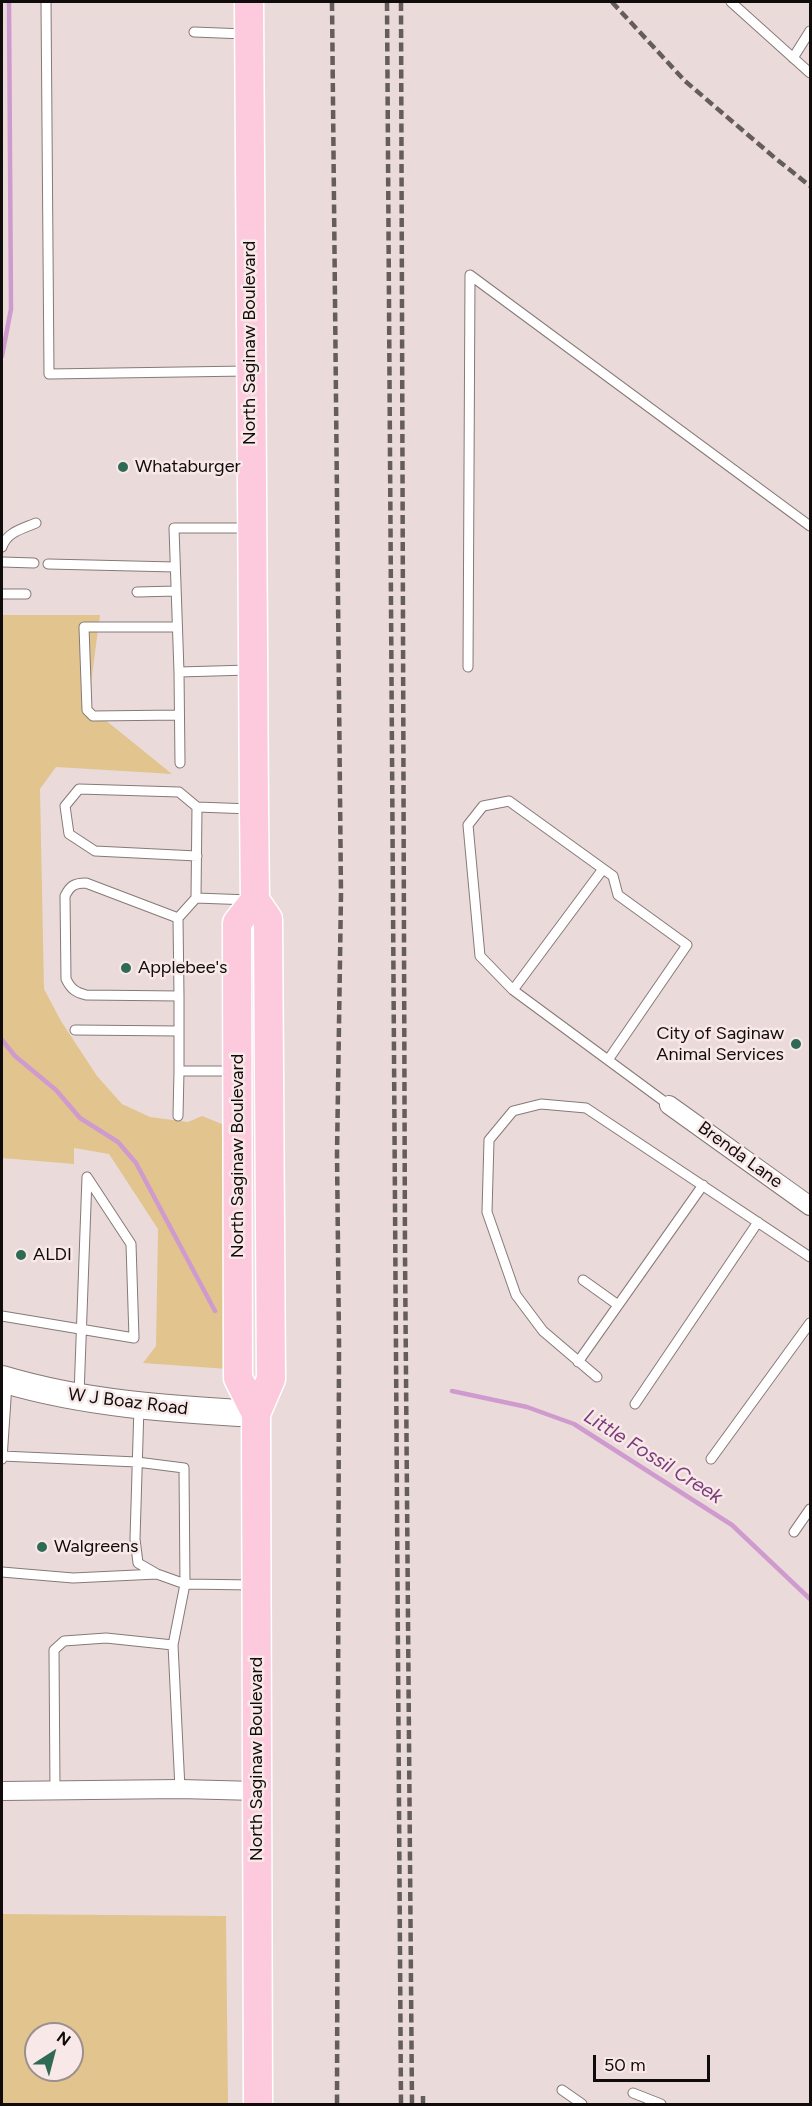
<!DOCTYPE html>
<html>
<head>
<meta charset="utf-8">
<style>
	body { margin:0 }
	#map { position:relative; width:812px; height:2106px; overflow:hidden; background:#eadbda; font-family:Figtree,sans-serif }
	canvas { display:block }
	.frame { position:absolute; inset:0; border:3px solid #110c0c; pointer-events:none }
	.north { position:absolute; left:24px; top:2022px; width:60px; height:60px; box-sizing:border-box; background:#f8e8e7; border:2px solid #9c908f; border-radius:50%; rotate:36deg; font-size:16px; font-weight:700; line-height:24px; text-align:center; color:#110c0c }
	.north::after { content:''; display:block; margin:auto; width:21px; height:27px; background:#2f6a54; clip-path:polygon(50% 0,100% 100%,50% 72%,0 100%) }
	.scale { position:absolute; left:593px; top:2055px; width:117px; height:27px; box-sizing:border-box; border:3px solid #110c0c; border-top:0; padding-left:8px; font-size:18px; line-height:21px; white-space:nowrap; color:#110c0c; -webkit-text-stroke:4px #f8e8e7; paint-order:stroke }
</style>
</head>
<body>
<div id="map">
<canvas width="812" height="2106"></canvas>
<div class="frame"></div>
<div class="north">N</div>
<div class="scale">50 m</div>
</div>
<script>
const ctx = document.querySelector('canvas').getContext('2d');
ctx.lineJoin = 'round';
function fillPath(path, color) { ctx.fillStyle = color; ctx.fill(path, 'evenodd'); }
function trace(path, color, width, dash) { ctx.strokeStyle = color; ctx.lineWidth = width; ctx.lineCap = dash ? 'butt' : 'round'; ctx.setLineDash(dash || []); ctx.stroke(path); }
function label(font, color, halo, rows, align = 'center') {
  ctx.font = font + ' Figtree,sans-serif'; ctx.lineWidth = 5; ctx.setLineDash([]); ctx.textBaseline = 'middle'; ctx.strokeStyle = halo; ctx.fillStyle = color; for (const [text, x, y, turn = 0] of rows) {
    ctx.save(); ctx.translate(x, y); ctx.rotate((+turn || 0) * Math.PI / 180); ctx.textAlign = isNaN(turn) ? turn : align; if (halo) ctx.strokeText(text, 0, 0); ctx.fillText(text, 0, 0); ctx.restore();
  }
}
const green = new Path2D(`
	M2,615H100L88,706L172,774L56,767L40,789L44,989L61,1021L97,1076L122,1104L150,1117L188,1122L202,1116L227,1126V1369L143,1363L156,1346L158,1229L109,1154L74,1148V1164L2,1158Z
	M2,1914L226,1916L228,2104H2ZM36,2034H72V2070H36Z`);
const stream = new Path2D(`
	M2,356L11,309L9,2
	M2,1040L15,1056L56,1090L80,1118L118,1142L136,1163L215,1311
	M452,1391L527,1407L574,1424L732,1525L810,1599`);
const lane = new Path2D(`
	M46,2L49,374L247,371
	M731,2L810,73
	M194,32L245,34
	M793,58L810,31
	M249,528H174L179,672L249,670
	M2,547C7,532 22,529 36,523
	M2,562L34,563
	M48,564L175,567
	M137,592L176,591
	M2,594H26
	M177,627H84L87,710L93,716L179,715
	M468,667L470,275L810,526
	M179,672L180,763
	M197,807L196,898L250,900
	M197,856L95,851L69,834L65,806L79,789L179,792L197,807L251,809
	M196,898L178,918L86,883C74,883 70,886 65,896L66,979C71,989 75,992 86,995L179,996V1071H235
	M178,918L179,996
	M513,990L603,869
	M75,1030L179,1031
	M608,1060L687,945L618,895L613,876L509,801L483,806L468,825L480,956L513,990L669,1105
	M178,1116L179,1071
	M583,1280L618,1305
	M2,1316L134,1338L131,1244L87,1177
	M578,1362L703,1185
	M597,1377L543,1331L516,1295L487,1212L489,1140L513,1111L541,1104L586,1108L810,1257
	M79,1395L87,1177
	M635,1404L758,1222
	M139,1406L135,1539L138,1563L157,1574L185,1584L253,1585
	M2,1456L137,1462L184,1468L185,1584L173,1645L180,1789
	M2,1459L7,1384
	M711,1459L810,1323
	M794,1532L810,1509
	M2,1572L73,1578L157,1574
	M55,1791L54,1650L64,1641L106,1638L173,1645
	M562,2090L582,2104
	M633,2093L661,2104`);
const street = new Path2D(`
	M669,1105L810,1206
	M2,1791L180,1789L257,1791`);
const secondary = new Path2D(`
	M2,1379C85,1404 170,1409 256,1414`);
const primary = new Path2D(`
	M249,2L254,809L255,900L268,919L271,1379L256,1414L258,2104
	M255,900L237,923L238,1378L256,1414`);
const rail = new Path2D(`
	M332,2L341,894L337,1154L339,1343L337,2104
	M387,2L401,2104
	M401,2L405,1253L412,2104
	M612,2L685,81L775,158L810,186
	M423,2096V2104`);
const markers = [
	[123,467,6,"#2f6a54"],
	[126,968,6,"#2f6a54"],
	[796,1044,6,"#2f6a54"],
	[21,1255,6,"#2f6a54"],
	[42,1547,6,"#2f6a54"]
];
const streetNames = [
	["North Saginaw Boulevard",250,343,-90],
	["Brenda Lane",740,1155,36],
	["North Saginaw Boulevard",238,1156,-90],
	["W J Boaz Road",128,1402,7],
	["North Saginaw Boulevard",257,1759,-90]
];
const poiNames = [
	["Whataburger",135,467],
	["Applebee's",138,968],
	["City of Saginaw",784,1034,"right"],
	["Animal Services",784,1055,"right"],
	["ALDI",33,1255],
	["Walgreens",54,1547]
];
const waterNames = [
	["Little Fossil Creek",653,1457,32]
];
fillPath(green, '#e2c48f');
trace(stream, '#cf9ace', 4.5);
trace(lane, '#877978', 11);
trace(street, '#877978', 20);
trace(secondary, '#877978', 28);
trace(primary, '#fff', 31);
trace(lane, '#fff', 9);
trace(street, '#fff', 18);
trace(secondary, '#fff', 26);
trace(primary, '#fdcadd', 28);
trace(rail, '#655c5c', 4.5, [9, 4.5]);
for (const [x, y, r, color] of markers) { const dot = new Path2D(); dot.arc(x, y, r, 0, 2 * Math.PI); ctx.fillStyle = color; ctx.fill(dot); trace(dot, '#f8e8e7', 2); }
label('18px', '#110c0c', '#f8e8e7', streetNames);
label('18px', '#110c0c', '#f8e8e7', poiNames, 'left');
label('italic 20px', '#7a3a7b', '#f8e8e7', waterNames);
</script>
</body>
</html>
